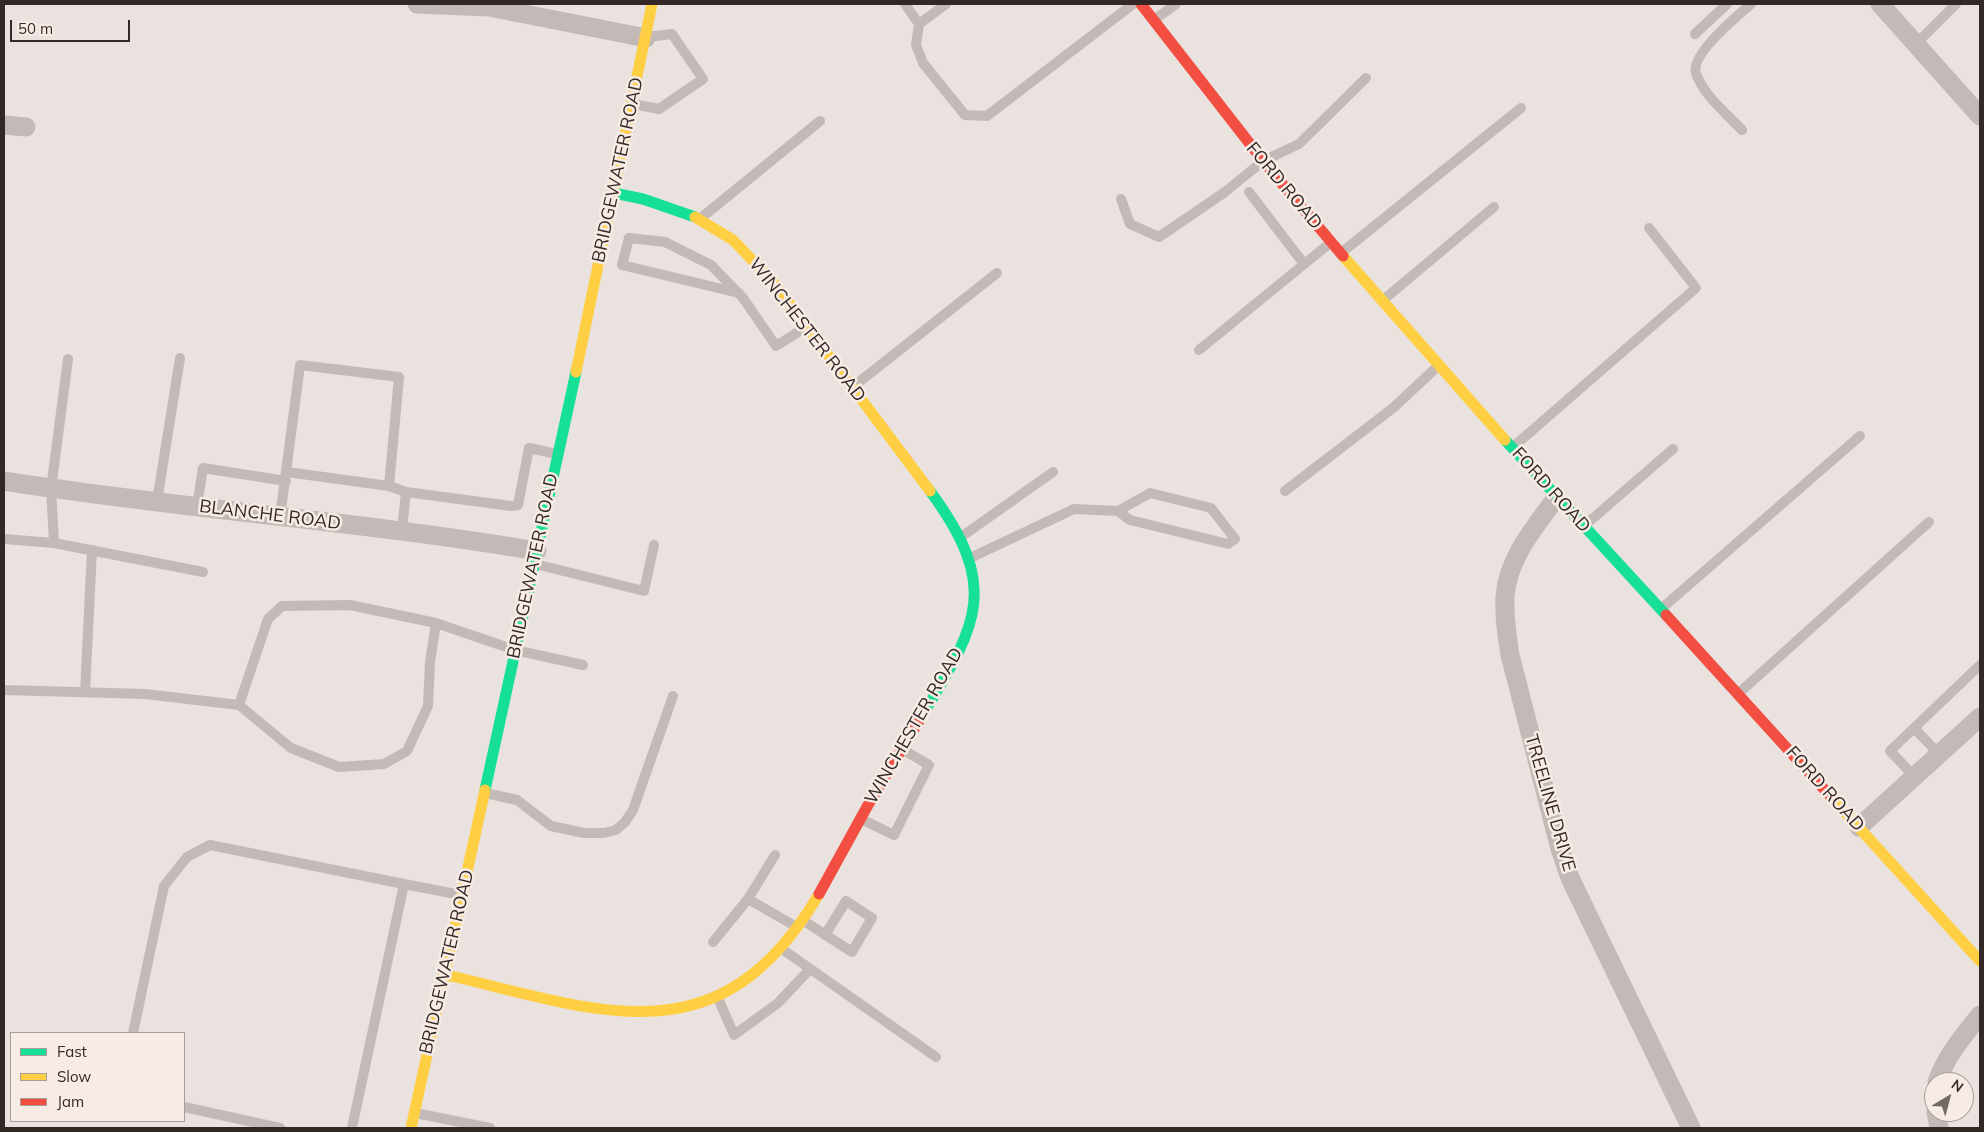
<!DOCTYPE html>
<html>
<head>
<meta charset="utf-8">
<style>
	body { margin:0 }
	#map { position:relative; width:1984px; height:1132px; overflow:hidden; background:#eae2de; font-family:Mulish,sans-serif }
	canvas { display:block }
	.frame { position:absolute; inset:0; border:5px solid #332826; pointer-events:none }
	.legend { position:absolute; left:10px; top:1032px; width:175px; height:90px; box-sizing:border-box; background:#f7ebe5; border:1px solid #a99d99; margin:0; padding:6px 9px; list-style:none; font-size:15px; color:#332826 }
	.legend li { display:flex; align-items:center; gap:10px; height:25px }
	.legend b { width:25px; border:1px solid #a99d99 }
	.north { position:absolute; left:1924px; top:1072px; width:50px; height:50px; box-sizing:border-box; background:#f7ebe5; border:1px solid #a99d99; border-radius:50%; rotate:37deg; font-size:14px; font-weight:700; line-height:20px; text-align:center; color:#332826 }
	.north::after { content:''; display:block; margin:auto; width:18px; height:22px; background:#736966; clip-path:polygon(50% 0,100% 100%,50% 72%,0 100%) }
	.scale { position:absolute; left:10px; top:20px; width:120px; height:22px; box-sizing:border-box; border:2px solid #332826; border-top:0; padding-left:6px; font-size:15px; line-height:18px; white-space:nowrap; color:#332826; -webkit-text-stroke:4px #f7ebe5; paint-order:stroke }
</style>
</head>
<body>
<div id="map">
<canvas width="1984" height="1132"></canvas>
<div class="frame"></div>
<ul class="legend">
<li><b style="height:6px;background:#16e098"></b>Fast</li>
<li><b style="height:6px;background:#ffcf43"></b>Slow</li>
<li><b style="height:6px;background:#f24e42"></b>Jam</li>
</ul>
<div class="north">N</div>
<div class="scale">50 m</div>
</div>
<script>
const ctx = document.querySelector('canvas').getContext('2d');
ctx.lineJoin = 'round';
function trace(path, color, width, dash) { ctx.strokeStyle = color; ctx.lineWidth = width; ctx.lineCap = dash ? 'butt' : 'round'; ctx.setLineDash(dash || []); ctx.stroke(path); }
function label(font, color, halo, rows, align = 'center') {
  ctx.font = font + ' Mulish,sans-serif'; ctx.lineWidth = 5; ctx.setLineDash([]); ctx.textBaseline = 'middle'; ctx.strokeStyle = halo; ctx.fillStyle = color; for (const [text, x, y, turn = 0] of rows) {
    ctx.save(); ctx.translate(x, y); ctx.rotate((+turn || 0) * Math.PI / 180); ctx.textAlign = isNaN(turn) ? turn : align; if (halo) ctx.strokeText(text, 0, 0); ctx.fillText(text, 0, 0); ctx.restore();
  }
}
const lane = new Path2D(`
	M905,4L919,24L946,4
	M1154,20L1176,4
	M919,24L916,45L923,63L965,115L987,116L1133,4
	M1695,34L1727,4
	M1916,44L1956,4
	M633,104L659,109L703,79L672,34L647,37
	M1742,130C1727,114 1703,95 1696,73C1690,55 1738,15 1751,4
	M1249,192L1304,264
	M1121,199L1130,224L1159,237L1225,192L1263,161L1299,144L1366,78
	M701,218L820,121
	M1341,253L1521,108
	M739,293L622,265L629,238L665,242L711,265L743,298L776,346L806,327
	M1382,301L1494,207
	M1199,350L1330,243
	M854,386L997,273
	M1513,447L1696,288L1649,228
	M287,472L389,486L406,492L402,530
	M1285,491L1393,408L1438,366
	M406,492L511,506L518,505L529,448L557,454
	M157,501L180,358
	M197,506L203,468L286,481
	M280,517L300,365L399,377L389,486
	M1584,526L1673,449
	M961,537L1053,472
	M4,539L54,543L51,489L68,359
	M54,543L203,572
	M970,558L1074,509L1118,511L1130,520L1228,544L1235,539L1211,508L1150,493L1118,511
	M535,564L644,591L654,545
	M1661,609L1860,436
	M4,690L145,694L239,705L291,748L339,767L384,764L407,751L428,706L430,662L436,623L515,650L583,665
	M85,692L92,550
	M1739,693L1929,522
	M239,705L268,619L282,606L350,605L436,623
	M1914,728L1890,751L1915,777
	M1939,754L1914,728L1980,665
	M485,793L517,800L551,826L584,833H604L616,830L625,822L633,810L673,696
	M861,819L894,835L929,765L902,749
	M775,855L748,899L795,926
	M804,921L852,952L872,918L846,901L825,935
	M713,942L748,899
	M782,949L936,1057
	M718,998L734,1035L778,1003L810,969
	M133,1033L164,886L187,857L210,845L404,884
	M184,1107L280,1128
	M415,1113L490,1128
	M352,1128L404,884L461,895`);
const street = new Path2D(`
	M417,4L489,7L646,38
	M1880,4L1980,116
	M4,125L26,127
	M4,481C181,509 360,521 537,551
	M1556,498C1535,527 1507,559 1505,597C1504,617 1507,636 1510,655L1560,849L1570,878L1691,1128
	M1859,827L1980,717
	M1937,1082C1946,1056 1963,1036 1980,1015
	M1936,1112L1939,1128`);
const fast = new Path2D(`
	M614,193L643,199L695,217
	M1505,440L1666,615
	M919,721C976,626 1003,590 930,491
	M485,790L576,372`);
const slow = new Path2D(`
	M695,217L733,240L775,284L930,491
	M1343,256L1505,440
	M576,372L652,4
	M1833,799L1980,961
	M443,974C601,1011 719,1063 819,894
	M411,1128L485,790`);
const jam = new Path2D(`
	M1141,4L1268,167L1343,256
	M1666,615L1833,799
	M819,894L868,805L919,721`);
const streetNames = [
	["BRIDGEWATER ROAD",618,170,-78],
	["FORD ROAD",1284,186,50],
	["WINCHESTER ROAD",807,330,52],
	["FORD ROAD",1551,490,48],
	["BLANCHE ROAD",270,515,7],
	["BRIDGEWATER ROAD",533,566,-78],
	["WINCHESTER ROAD",914,726,-60],
	["FORD ROAD",1825,789,48],
	["TREELINE DRIVE",1550,803,74],
	["BRIDGEWATER ROAD",447,962,-77]
];
trace(lane, '#c3bab7', 10);
trace(street, '#c3bab7', 19);
trace(fast, '#16e098', 11);
trace(slow, '#ffcf43', 11);
trace(jam, '#f24e42', 11);
label('18px', '#332826', '#f7ebe5', streetNames);
</script>
</body>
</html>
